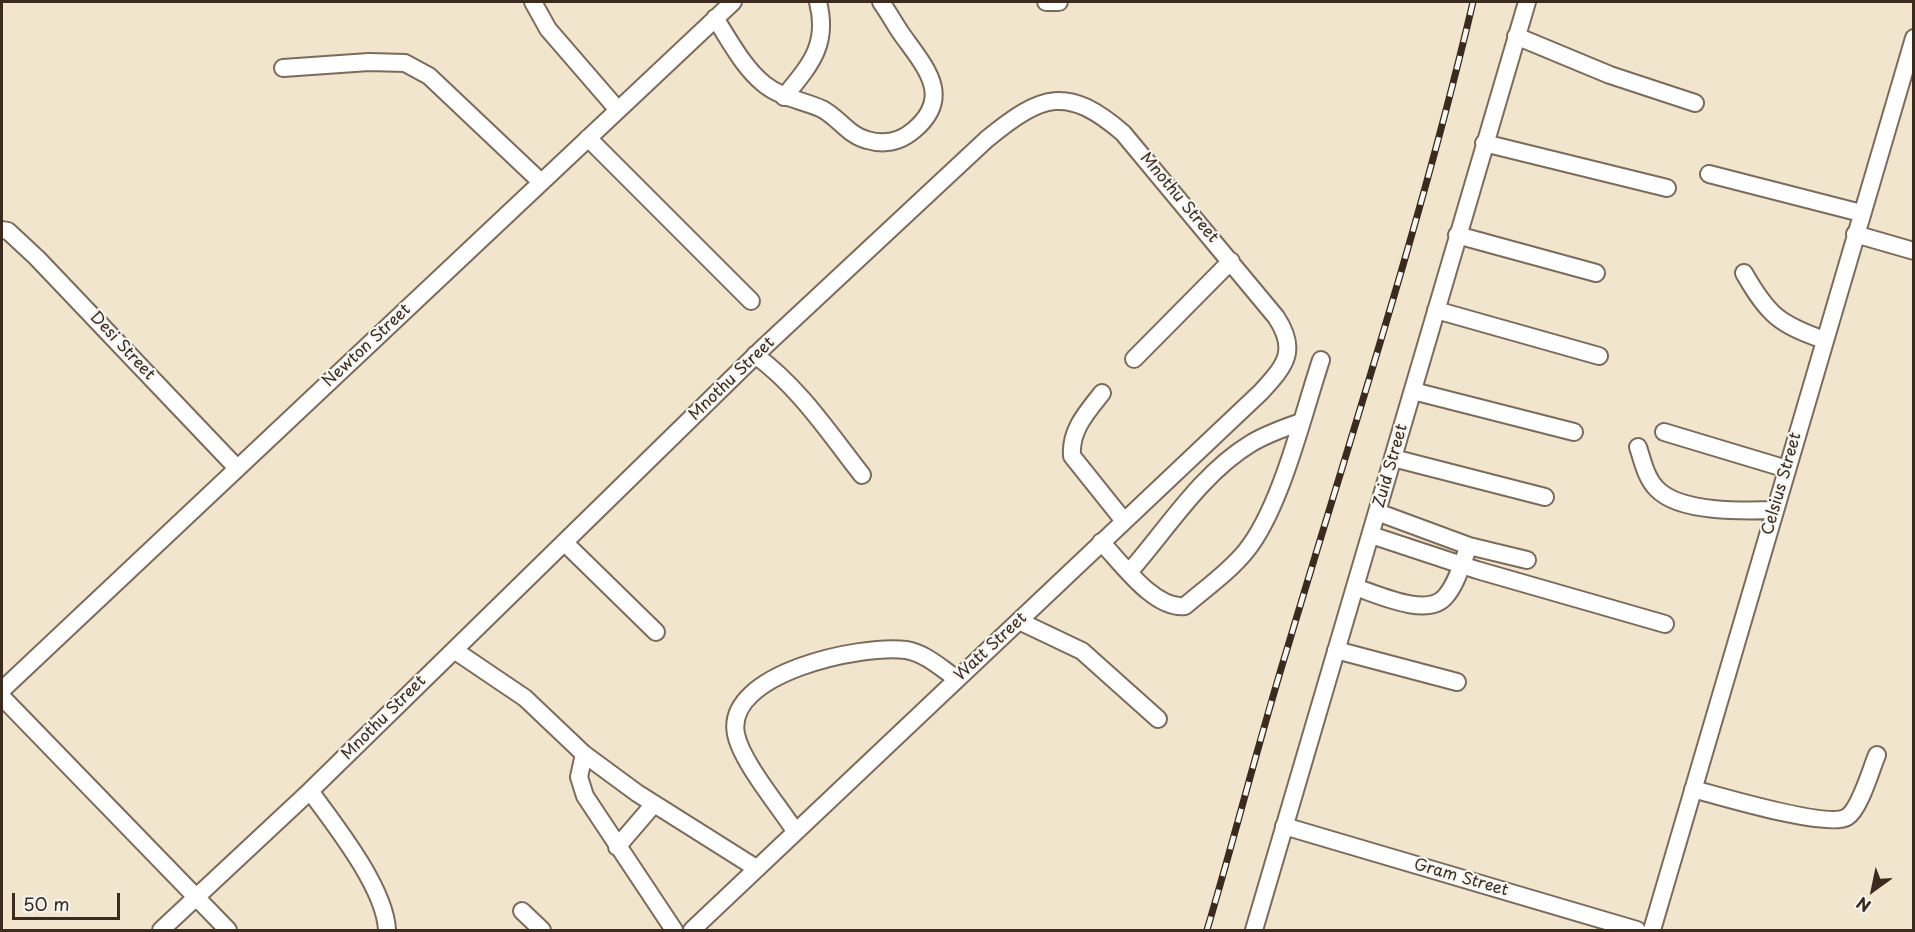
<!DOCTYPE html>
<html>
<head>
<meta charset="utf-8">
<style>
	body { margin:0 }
	#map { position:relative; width:1915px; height:932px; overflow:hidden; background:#f1e5ce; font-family:"Playpen Sans",sans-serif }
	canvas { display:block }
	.frame { position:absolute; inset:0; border:3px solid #3b2a1e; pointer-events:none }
	.north { position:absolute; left:1843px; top:860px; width:60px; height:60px; -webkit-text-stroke:4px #f6f6f2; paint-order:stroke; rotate:213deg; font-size:16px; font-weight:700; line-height:24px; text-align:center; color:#3b2a1e }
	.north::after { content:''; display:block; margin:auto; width:21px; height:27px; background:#3b2a1e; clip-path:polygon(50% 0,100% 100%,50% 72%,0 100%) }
	.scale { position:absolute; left:12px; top:893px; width:108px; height:27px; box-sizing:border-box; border:3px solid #3b2a1e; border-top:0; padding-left:8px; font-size:18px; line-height:21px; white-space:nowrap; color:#3b2a1e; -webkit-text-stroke:4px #f6f6f2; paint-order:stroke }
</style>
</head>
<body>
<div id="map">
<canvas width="1915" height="932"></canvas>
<div class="frame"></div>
<div class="north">N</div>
<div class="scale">50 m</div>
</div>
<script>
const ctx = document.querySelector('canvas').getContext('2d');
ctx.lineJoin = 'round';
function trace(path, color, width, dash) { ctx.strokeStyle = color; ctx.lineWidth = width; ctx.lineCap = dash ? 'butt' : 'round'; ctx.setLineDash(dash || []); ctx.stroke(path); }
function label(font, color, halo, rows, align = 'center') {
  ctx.font = font + ' "Playpen Sans",sans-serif'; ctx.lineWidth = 4.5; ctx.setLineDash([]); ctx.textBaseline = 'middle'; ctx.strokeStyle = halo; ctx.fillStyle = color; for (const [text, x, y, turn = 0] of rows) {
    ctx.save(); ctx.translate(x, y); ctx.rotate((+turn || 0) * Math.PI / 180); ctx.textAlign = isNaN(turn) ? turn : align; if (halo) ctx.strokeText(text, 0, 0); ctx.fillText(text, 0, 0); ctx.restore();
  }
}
const minor = new Path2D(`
	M533,2L548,29L618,110
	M1046,2H1059
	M715,18C730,41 743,67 764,84C781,98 802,100 822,109C838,117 848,135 867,140C884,145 900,142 914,130C953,97 926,68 903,36C895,25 889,13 881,2
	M1516,36L1610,75L1695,103
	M283,68L369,62L405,63L429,76L541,182
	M784,97C810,65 829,45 818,2
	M588,138L751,301
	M1484,143L1667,188
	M1709,174L1861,213
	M2,230L8,231L37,258L237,468
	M1855,234L1914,251
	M1457,235L1596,273
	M1744,273C1768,315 1779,324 1824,340
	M1436,310L1599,356
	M755,355C799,387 829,433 862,475
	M1134,359L1231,261
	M1413,391L1574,432
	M1102,393C1087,412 1070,430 1072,456L1124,521
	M1664,432L1787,469
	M1638,447C1643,462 1646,478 1657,489C1680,513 1744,511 1775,510
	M1393,458L1545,497
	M1377,512L1469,546
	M1371,535L1477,570L1665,624
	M1101,542C1121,562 1154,610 1185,606C1206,588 1229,572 1246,551C1281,508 1303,414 1321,360
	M565,543L656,632
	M1130,571C1167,529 1201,474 1250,444C1266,434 1284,428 1301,422
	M1355,587C1377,594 1427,618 1445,597C1457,584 1462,562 1469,546L1527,560
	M1019,621L1082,651L1158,719
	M454,650L525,698L584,754L637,793L756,868
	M1336,650L1457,682
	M2,690L733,2
	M2,697L228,930
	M584,754L579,777L585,796L674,930
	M1693,789C1720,796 1828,829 1847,817C1860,809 1871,769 1877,755
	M310,791C335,825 385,888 387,930
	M1284,826L1637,930
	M795,831C779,806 741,761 736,734C724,673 862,644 906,650C925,653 941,668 957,679
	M617,847L654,804
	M522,911L542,930
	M161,930L310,791L765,346L987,139C1042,94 1067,85 1123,133L1276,317C1298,350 1286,365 1261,392L692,930
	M1254,930L1527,2
	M1652,930L1914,38`);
const rail = new Path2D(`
	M1207,930C1235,836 1259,740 1288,646C1352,432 1422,219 1473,2`);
const streetNames = [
	["Mnothu Street",1179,198,50],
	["Desi Street",122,346,47],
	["Newton Street",367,346,-43],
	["Mnothu Street",732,379,-44],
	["Zuid Street",1391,466,-74],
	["Celsius Street",1782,484,-74],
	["Watt Street",991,647,-43],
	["Mnothu Street",384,718,-45],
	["Gram Street",1461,878,16]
];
trace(minor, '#7b6b5c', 20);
trace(minor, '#fff', 16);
trace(rail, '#3b2a1e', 7);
trace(rail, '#f6f6f2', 4.5, [14]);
label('16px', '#3b2a1e', '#f6f6f2', streetNames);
</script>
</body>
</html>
